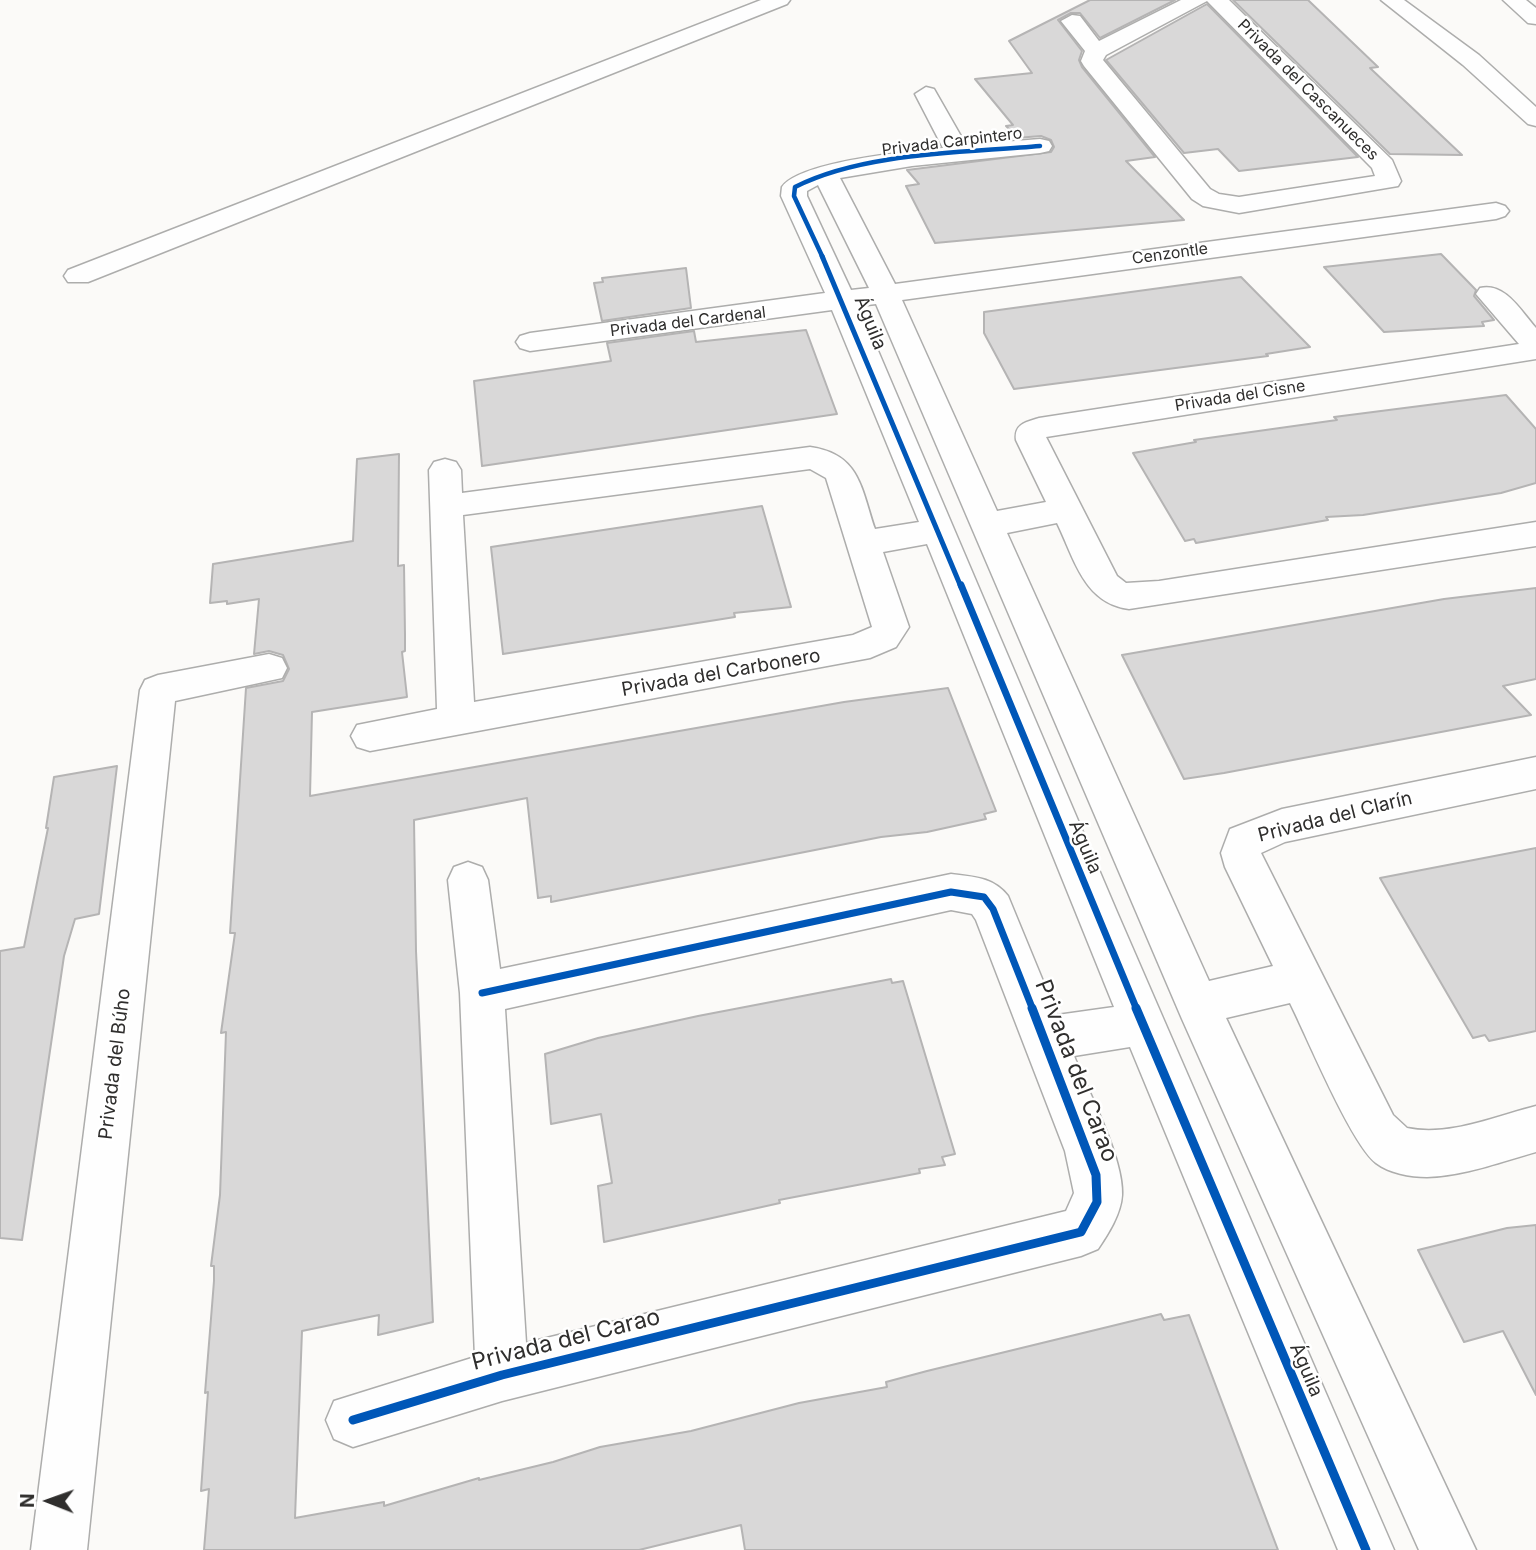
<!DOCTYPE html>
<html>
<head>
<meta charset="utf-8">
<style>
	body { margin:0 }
	#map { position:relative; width:1536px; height:1550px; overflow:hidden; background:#fbfaf8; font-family:Inter,sans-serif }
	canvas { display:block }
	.north { position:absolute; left:14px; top:1466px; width:70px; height:70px; -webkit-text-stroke:5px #fff; paint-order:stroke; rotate:271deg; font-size:19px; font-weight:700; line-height:28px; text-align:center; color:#2f2e2d }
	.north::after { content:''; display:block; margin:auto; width:24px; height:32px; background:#2f2e2d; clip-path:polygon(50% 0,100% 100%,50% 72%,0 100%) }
</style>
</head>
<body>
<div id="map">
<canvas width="1536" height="1550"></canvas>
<div class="north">N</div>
</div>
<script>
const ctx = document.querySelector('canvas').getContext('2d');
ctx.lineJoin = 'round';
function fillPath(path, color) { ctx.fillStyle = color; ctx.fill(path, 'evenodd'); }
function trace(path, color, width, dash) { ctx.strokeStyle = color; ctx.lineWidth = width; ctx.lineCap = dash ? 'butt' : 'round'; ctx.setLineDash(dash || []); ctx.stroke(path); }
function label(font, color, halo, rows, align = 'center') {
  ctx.font = font + ' Inter,sans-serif'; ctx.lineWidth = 5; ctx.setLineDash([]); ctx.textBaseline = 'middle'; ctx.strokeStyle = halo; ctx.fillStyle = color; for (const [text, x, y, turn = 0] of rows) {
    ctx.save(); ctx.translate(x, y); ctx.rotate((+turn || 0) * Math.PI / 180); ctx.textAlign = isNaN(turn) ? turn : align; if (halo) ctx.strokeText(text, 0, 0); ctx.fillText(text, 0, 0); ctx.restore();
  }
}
const building = new Path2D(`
	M1090,0H1175L1100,38L1080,13H1071L1058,20L1082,51L1079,60L1082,67L1155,157L1126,161L1184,220L935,243L906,186L919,184L907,170L1051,152L1054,147L1051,140L1041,136L967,142L965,138L1010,130L1006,126L1013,125L975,79L1032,73L1009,41Z
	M1233,0H1308L1378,67L1370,68L1462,155L1390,154Z
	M1207,4L1358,157L1239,171L1218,149L1184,153L1106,60Z
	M1441,254L1476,290L1474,296L1494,320L1482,322L1484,326L1384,332L1324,267Z
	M686,268L691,308L602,321L594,283L603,282L602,278Z
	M1241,277L1310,347L1266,354L1268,356L1014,389L984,333V312Z
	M806,330L837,414L482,466L474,381L611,361L607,343L694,331L696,342Z
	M1506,395L1536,429V483L1501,493L1363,515L1326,517L1328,520L1196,543L1194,539L1185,541L1133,453L1196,442L1194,440L1337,420L1334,417Z
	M399,454L398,566L404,565L405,635V651L402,652L407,697L312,712L310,796L844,702L948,688L996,811L984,814L986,819L927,832L881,837L551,902V896L538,898L527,798L414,820L416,951L433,1322L378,1335L379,1315L302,1331L295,1518L384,1502V1506L479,1478V1480L553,1462L600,1447L691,1431L799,1403L887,1387L886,1382L927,1371L1161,1314L1164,1320L1189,1315L1278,1550H745L741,1525L639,1550H204L209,1489L201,1491L207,1405L208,1392L205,1393L214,1281V1266H211L220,1195L226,1032L221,1033L235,933H230L246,688L283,681L289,669L283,655L269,651L254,654L259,599L227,604V601L210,603L213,564L353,541L357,459Z
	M762,506L791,607L734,613L735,617L503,654L491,547Z
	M1536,588V679L1503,686L1531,715L1224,773L1184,779L1122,655L1444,599Z
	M117,766L99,914L75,919L64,956L22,1240L0,1238V951L24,947L48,828H46L54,777Z
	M1536,848V1031L1489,1041L1485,1035L1473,1038L1380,878Z
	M891,979L892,983L903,981L955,1154L942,1157L945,1165L919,1169L920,1173L779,1200L780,1203L604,1242L598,1186L612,1183L601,1114L551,1124L545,1054L598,1038L698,1016Z
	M1536,1225V1395L1503,1331L1464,1342L1418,1250L1507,1228Z`);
const minor = new Path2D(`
	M761,0H790L787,4L88,282H68L64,276L68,270Z
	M1181,0H1229L1392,160L1401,181L1398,186L1239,213L1203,206L1192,199L1084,66L1081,61L1085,51L1061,21L1072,15L1080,16L1099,41ZM1207,1L1372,168L1375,176L1239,197L1219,194L1210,189L1103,60L1106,55Z
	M1381,0H1404L1479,55L1536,107V126L1528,124L1463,65Z
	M1503,0H1526L1536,8V24L1528,23Z
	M926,87L934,89L966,145L1040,139L1049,141L1052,146L1049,151L1040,153L912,166L840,178L895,284L1496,203L1505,206L1509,211L1505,216L1496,219L902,300L997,511L1046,502L1016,440C1014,424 1026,422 1039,418L1519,344L1476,294L1480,288C1505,282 1521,311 1536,328V359L1046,437L1117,576L1126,583L1159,581L1536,522V546L1129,609C1084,603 1075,560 1057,523L1007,533L1209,981L1273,966L1225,867L1221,853L1230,829L1282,809L1536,757V789L1285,842L1261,853L1393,1115L1407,1128C1449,1137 1496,1116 1536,1106V1152C1500,1162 1464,1176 1427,1177C1410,1177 1389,1173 1376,1163C1351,1144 1307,1037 1290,1003L1226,1018L1476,1550H1419L1182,1019L876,304L859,306L1117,912L1394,1550H1338L1130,1047L1074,1056C1088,1091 1124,1159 1122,1195C1121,1214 1108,1234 1098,1249L1081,1256L502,1401L353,1447L334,1439L326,1420L334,1401L475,1357L460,993L448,880L454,867L468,862L482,867L488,880L500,969L951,874C974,877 993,877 1008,896L1057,1015L1114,1007L927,544L883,552L909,627L896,647L870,658L370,751L357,747L351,736L357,725L437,709L429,470L434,462L445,459L456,462L461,470L462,493L810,447C860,454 861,488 875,529L919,522L832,310L530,351L520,348L516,342L520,336L530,333L825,293L781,196L782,187C800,161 911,151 943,148L915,94ZM818,185L869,288L851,290L807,196V191ZM810,469L826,478L872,627L853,635L474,702L463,515ZM951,910L972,914L976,920L1065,1151L1074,1193L1066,1211L526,1343L505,1009Z
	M269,654L282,658L287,668L282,678L175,701L87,1550H31L140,690L145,680L158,675Z`);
const cyclewayFar3 = new Path2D(`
	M823,258L794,196L795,187C864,152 964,153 1040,146`);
const cyclewayFar2 = new Path2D(`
	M822,256L961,587`);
const cyclewayFar1 = new Path2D(`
	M961,585L1137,1010
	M482,993L951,892L984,897L993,909L1033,1010`);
const cycleway = new Path2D(`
	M1136,1008L1366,1550
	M353,1420L502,1375L1081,1232L1097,1202L1096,1175L1032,1008`);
const farStreetnames = [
	["Privada del Cascanueces",1308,90,45],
	["Privada Carpintero",952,142,-7],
	["Cenzontle",1170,254,-8],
	["Privada del Cardenal",688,322,-7],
	["Privada del Cisne",1240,396,-9]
];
const streetNames = [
	["Águila",870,323,68],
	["Privada del Carbonero",721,673,-10],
	["Privada del Clarín",1335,817,-14],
	["Águila",1085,847,67],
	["Privada del Búho",115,1064,-83],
	["Águila",1306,1370,67]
];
const nearStreetnames = [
	["Privada del Carao",1076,1071,69],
	["Privada del Carao",566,1340,-14]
];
fillPath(building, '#d9d8d8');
trace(building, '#b5b4b4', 2);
trace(minor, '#adadac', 3);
fillPath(minor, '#fefefe');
trace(cyclewayFar3, '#0057b8', 4.5);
trace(cyclewayFar2, '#0057b8', 5);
trace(cyclewayFar1, '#0057b8', 7);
trace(cycleway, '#0057b8', 9);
label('16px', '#2f2e2d', '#fff', farStreetnames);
label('19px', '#2f2e2d', '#fff', streetNames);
label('23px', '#2f2e2d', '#fff', nearStreetnames);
</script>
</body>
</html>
